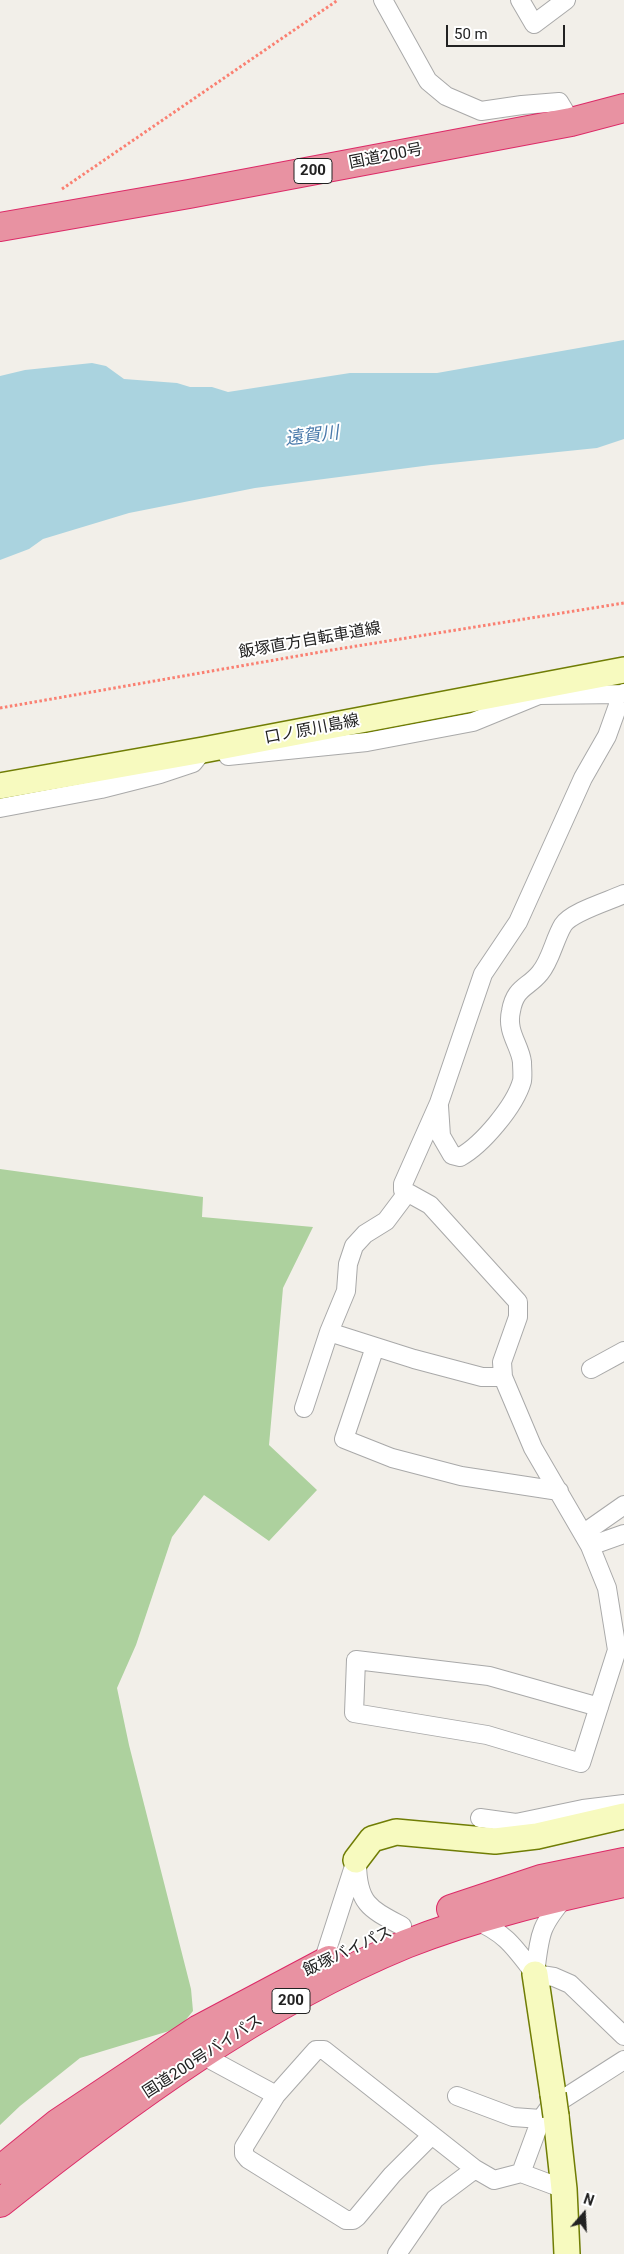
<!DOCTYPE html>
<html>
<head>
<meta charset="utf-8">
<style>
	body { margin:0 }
	#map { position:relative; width:624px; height:2254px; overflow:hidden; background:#f2efe9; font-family:Roboto,sans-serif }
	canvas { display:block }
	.north { position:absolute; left:559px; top:2189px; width:50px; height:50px; -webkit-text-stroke:4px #fff; paint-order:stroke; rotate:19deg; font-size:14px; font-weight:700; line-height:20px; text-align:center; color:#222 }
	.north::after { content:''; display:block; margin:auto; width:18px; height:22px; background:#222; clip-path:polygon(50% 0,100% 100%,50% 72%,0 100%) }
	.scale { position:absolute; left:446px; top:25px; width:119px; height:22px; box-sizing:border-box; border:2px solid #222; border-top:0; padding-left:6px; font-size:15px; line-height:18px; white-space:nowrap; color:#222; -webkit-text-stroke:4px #fff; paint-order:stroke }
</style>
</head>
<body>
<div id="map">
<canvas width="624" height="2254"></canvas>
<div class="north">N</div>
<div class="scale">50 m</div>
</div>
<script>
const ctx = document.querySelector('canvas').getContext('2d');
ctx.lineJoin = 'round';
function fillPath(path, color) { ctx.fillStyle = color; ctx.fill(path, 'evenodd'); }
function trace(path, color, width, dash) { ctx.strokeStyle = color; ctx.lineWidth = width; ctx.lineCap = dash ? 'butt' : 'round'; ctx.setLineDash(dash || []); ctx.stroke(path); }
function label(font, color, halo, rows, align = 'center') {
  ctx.font = font + ' Roboto,"Noto Sans JP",sans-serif'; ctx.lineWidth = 4; ctx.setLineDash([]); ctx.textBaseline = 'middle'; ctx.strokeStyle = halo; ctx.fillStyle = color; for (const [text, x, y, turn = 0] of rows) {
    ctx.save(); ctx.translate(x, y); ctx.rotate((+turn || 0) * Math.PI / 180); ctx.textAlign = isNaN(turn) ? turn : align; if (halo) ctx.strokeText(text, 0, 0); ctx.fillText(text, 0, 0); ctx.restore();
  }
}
const forest = new Path2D(`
	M0,1169L203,1197L202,1217L313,1227L283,1288L269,1445L317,1490L269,1541L204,1495L172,1537L136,1645L117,1688L129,1745L191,1989L193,2011L179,2028L80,2058L20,2106L0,2125Z`);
const water = new Path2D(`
	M624,340V439L597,448L431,465L255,488L129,513L43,539L29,549L0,560V376L25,370L92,363L106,366L124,379L177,383L190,387H212L228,392L350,373H437Z`);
const path = new Path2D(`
	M62,189L338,0
	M0,708L332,650L624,603`);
const street = new Path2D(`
	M383,0L428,81L446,96L481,111L522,105L559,102L571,122
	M520,0L534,24L566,0
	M228,756L367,742L473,722L539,695L622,694
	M0,808L101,789L160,774L193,763L201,753
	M439,1106L441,1136L452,1155L460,1157C482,1145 515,1106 522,1081C523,1076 522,1068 522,1062C520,1045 506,1032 511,1011C515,987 528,988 540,973C551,960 554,940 563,925C571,912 609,901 624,894
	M329,1332L414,1359L482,1377H503
	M375,1347L344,1439L392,1458L461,1476L559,1491
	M591,1369L624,1351
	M304,1408L329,1332L346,1291L348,1264L354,1246L365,1234L386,1221L407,1193
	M584,1533L624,1505
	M590,1546L624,1534
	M599,1707L489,1676L356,1660L354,1713L487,1735L581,1763L617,1650L607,1588L590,1546L533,1448L503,1377L502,1362L518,1317V1302L430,1205L403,1190V1184L439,1103L483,974L518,922L583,778L607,736L622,694L624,693
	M480,1818L516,1823L583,1809L624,1804
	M357,1865C358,1904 370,1909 402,1926
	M474,1920C505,1932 515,1948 535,1974L554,1977L570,1984L624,2036
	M323,1962L356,1860
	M535,1974C540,1934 539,1927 566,1896
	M202,2055L276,2095L244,2147V2154L248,2159L346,2220H353L357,2217L392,2175L432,2135
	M276,2095L316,2050H324L475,2169L494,2180L521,2173L564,2189
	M457,2096L513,2117L541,2119
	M521,2173L541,2119L549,2108L624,2060
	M397,2254L435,2199L475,2169`);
const secondary = new Path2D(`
	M0,786L203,750L624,670
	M356,1860L372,1839L396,1832L495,1841L537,1836L624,1816
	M535,1974L553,2094
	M556,2116L564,2189L567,2254`);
const highway = new Path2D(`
	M0,227L189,194L571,122L624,108
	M451,1909L541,1879L624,1862
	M0,2170L58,2123L199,2029L329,1960
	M0,2203C123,2105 260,2004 406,1944C477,1916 550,1899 624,1883`);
const secondaryBridge = new Path2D(`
	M553,2094L556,2116`);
const shields = [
	[313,171,38],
	[291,2001,38]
];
const shieldNames = [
	["200",313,171],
	["200",291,2001]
];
const streetNames = [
	["国道200号",386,157,-11],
	["飯塚直方自転車道線",310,641,-10],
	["口ノ原川島線",312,730,-11],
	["飯塚バイパス",348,1952,-25],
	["国道200号バイパス",203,2057,-33]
];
const waterNames = [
	["遠賀川",312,437,-7]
];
fillPath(forest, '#add19e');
fillPath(water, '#aad3df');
trace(street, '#a9a9a9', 20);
trace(secondary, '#707d05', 28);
trace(highway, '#dc2a67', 30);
trace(path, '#fa8072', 3, [2.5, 2.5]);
trace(street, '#fff', 18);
trace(secondary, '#f7fabf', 25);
trace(highway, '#e892a2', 28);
trace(secondaryBridge, '#707d05', 28, []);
trace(secondaryBridge, '#f7fabf', 25);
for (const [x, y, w] of shields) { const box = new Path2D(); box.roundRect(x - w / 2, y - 12.5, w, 25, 4); ctx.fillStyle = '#fff'; ctx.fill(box); trace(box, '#222', 1); }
label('bold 15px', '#222', null, shieldNames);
label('16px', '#222', '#fff', streetNames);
label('italic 18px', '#4a7aab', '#fff', waterNames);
</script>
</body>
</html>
